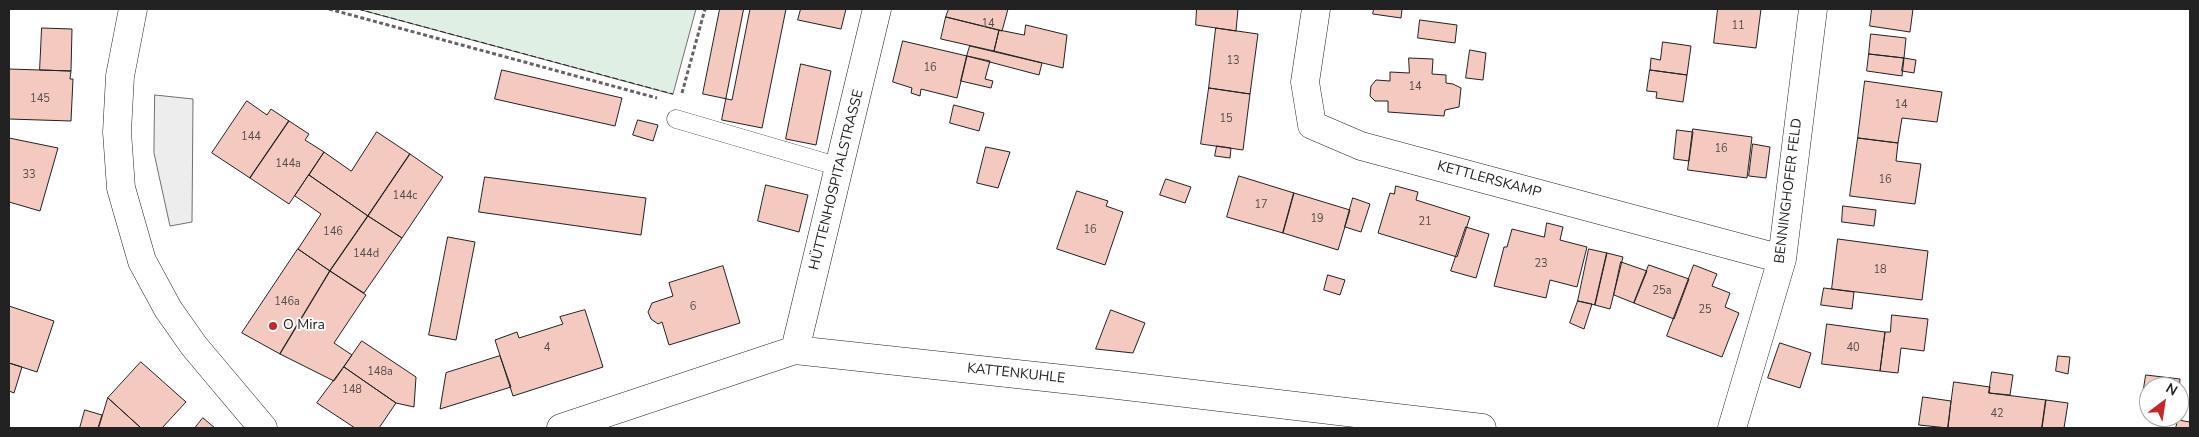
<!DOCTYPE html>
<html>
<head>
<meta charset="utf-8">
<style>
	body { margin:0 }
	#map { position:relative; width:2199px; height:437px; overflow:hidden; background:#fff; font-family:"Nunito Sans",sans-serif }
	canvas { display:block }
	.frame { position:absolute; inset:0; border:10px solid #222; pointer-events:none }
	.north { position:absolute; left:2139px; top:377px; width:50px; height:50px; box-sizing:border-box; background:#fff; border:1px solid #a7a7a7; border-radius:50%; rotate:31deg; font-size:14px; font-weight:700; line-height:20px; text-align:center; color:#222 }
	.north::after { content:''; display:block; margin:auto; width:18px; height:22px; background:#c62828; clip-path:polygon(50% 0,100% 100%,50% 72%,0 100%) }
</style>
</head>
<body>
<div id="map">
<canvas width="2199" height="437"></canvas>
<div class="frame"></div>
<div class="north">N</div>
</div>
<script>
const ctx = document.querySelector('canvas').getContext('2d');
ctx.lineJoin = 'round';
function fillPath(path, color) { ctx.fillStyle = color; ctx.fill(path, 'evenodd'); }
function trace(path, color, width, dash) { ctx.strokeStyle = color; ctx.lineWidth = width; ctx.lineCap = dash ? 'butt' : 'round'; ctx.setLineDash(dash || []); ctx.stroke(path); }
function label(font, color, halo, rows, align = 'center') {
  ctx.font = font + ' "Nunito Sans",sans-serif'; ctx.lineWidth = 4; ctx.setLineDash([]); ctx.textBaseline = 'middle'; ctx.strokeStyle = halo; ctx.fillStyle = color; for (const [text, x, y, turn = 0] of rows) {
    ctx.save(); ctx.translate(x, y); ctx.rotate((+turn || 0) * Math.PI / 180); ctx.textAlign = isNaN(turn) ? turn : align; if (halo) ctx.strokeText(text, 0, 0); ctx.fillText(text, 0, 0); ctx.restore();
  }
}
const green = new Path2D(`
	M358,9H696L673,94Z`);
const parking = new Path2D(`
	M155,95L193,99L192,222L170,226L154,153Z`);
const building = new Path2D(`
	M720,9H750L732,100L703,94Z
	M744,9H786L762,128L722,120Z
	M801,9H846L841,29L798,20Z
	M949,9H1008L1002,31L946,17Z
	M1197,9H1238L1236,31L1196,25Z
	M1374,9H1402L1401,18L1373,14Z
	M1718,9H1761L1756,48L1714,43Z
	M1872,9H1913L1910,32L1870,26Z
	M946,17L999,30L994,51L941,39Z
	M1420,20L1457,25L1455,43L1418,38Z
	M1026,25L1067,35L1063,68L994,51L999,30L1024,35Z
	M42,28L72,29L71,71L40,70Z
	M1216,28L1258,34L1250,94L1209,88Z
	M1871,34L1906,38L1904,58L1869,54Z
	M903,41L967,56L957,98L921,89L920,96L911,93L912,88L893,82Z
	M1663,42L1691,46L1687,75L1650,70L1651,58L1660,60Z
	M970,46L1042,63L1039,75L967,56Z
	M1470,50L1486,53L1483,80L1466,78Z
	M1869,54L1904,58L1902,76L1867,71Z
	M967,56L990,61L985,79L993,81L991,88L961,81Z
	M1409,58L1433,59L1432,74L1446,75V83L1453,84L1461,88L1459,107L1445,110L1444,116L1388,112V101H1375L1370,96L1371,86L1376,80L1390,81V72L1409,73Z
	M1904,58L1916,60L1914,73L1902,71Z
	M801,64L831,71L816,145L786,139Z
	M9,69L71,71L70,79H73L71,121L9,119Z
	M502,70L622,98L615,126L495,99Z
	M1650,70L1687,75L1683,102L1656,98L1657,92L1647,91Z
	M1865,81L1942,92L1937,122L1902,118L1898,143L1858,138Z
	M1209,88L1250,94L1243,150L1201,144Z
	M247,101L267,115L271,109L289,121L250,178L212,153Z
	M954,105L984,113L979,131L950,123Z
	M638,120L658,125L653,141L633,135Z
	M289,121L309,134L305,140L324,152L289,204L250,178Z
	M1693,129L1752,137L1747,178L1688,170Z
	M1677,130L1693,132L1689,161L1674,159Z
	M377,132L410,154L368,216L309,175L324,152L351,171Z
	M9,138L58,148L40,211L9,202Z
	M1858,138L1898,143L1896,161L1921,164L1915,204L1850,196Z
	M1753,144L1770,147L1766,178L1749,176Z
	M1217,146L1231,148L1230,158L1215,156Z
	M986,147L1010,152L998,188L977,183Z
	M410,154L443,177L402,238L368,216Z
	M309,175L368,216L330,271L298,249L321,214L295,196Z
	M1239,176L1294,193L1283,233L1227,217Z
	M485,177L646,198L641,235L479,212Z
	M1166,179L1191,187L1185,203L1160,195Z
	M766,185L808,195L799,232L758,221Z
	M1396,186L1418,192L1416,200L1470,217L1457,257L1378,233L1390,193L1394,194Z
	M1077,191L1108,201L1106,206L1123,212L1105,265L1057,249Z
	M1294,193L1350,210L1338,250L1283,233Z
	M1353,198L1370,204L1361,232L1345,227Z
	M1843,206L1876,210L1874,226L1842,222Z
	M368,216L402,238L364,293L330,271Z
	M1547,223L1563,227L1560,240L1587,247L1577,287L1550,280L1546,298L1494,286L1504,247H1507L1512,229L1544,237Z
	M1466,227L1489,234L1476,278L1451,271Z
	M448,237L475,242L456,340L429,335Z
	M1838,239L1928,251L1922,300L1832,289Z
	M298,249L330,271L280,354L242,333Z
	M1589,249L1607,253L1595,305L1578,301Z
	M1607,253L1623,257L1610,309L1595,305Z
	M1621,262L1647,271L1634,303L1614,295Z
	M1649,265L1689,279L1674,319L1634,303Z
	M1694,265L1717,274L1712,286L1730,293L1725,307L1739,313L1722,357L1667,336Z
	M723,266L740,323L669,345L662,322L658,324L651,319L648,312L652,303L673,296L669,283Z
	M330,271L366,295L334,343L352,355L334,381L280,354Z
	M1328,275L1345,280L1340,295L1324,290Z
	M1824,288L1854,292L1852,309L1821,305Z
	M1578,301L1592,304L1584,329L1570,323Z
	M9,306L54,321L37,372L9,363Z
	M585,310L603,367L513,396L495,340L517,332L519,338L563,324L560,317Z
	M1111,310L1145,323L1133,353L1096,349Z
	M1892,315L1928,319L1924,351L1901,348L1898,373L1880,371L1885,332H1890Z
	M1827,324L1885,332L1880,371L1822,364Z
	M362,341L416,377L414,407L396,403L344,367Z
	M1780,343L1811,353L1800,388L1768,378Z
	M500,356L511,387L440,409L446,373Z
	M2058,356L2070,357L2068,374L2056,371Z
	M141,362L186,402L162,428H141L108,398Z
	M9,363L22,367L14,393L9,391Z
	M344,367L396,403L379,428H355L317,403Z
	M1992,372L2013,375L2010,395L1989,393Z
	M2146,375L2180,379L2179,390V387L2144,388Z
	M1954,382L1990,387L1989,393L2046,400L2042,428H1948Z
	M1923,397L1951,401L1948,428L1919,425Z
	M108,398L141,428H99Z
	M2046,400L2068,403L2064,428H2042Z
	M85,410L102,415L98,428H80Z
	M203,418L215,428H195Z
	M2178,420L2190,422V428H2176Z`);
const path = new Path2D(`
	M329,9L657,98
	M682,93L705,9`);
const service = new Path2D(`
	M676,119L840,167`);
const minor = new Path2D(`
	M1316,9L1305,82L1312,125L1361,146L1782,259
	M795,350L877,9
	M561,428L795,350L1109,384L1482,428
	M1732,428L1782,259L1813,9`);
const secondary = new Path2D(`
	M133,9L120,76L117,132L121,188L142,261L168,309L194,346L263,428`);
const fence = new Path2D(`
	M358,9L673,94`);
const markers = [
	[273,326,5,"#c62828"]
];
const numberNames = [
	["14",988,24],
	["11",1738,26],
	["13",1233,61],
	["16",930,68],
	["14",1415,87],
	["145",40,99],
	["14",1901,105],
	["15",1226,119],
	["144",251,137],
	["16",1721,149],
	["144a",288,164],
	["33",29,175],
	["16",1885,180],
	["144c",405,196],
	["17",1261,205],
	["19",1317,219],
	["21",1425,222],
	["16",1090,230],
	["146",333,232],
	["144d",366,254],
	["23",1541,264],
	["18",1880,270],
	["25a",1662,291],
	["146a",287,302],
	["6",693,307],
	["25",1705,310],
	["4",547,348],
	["40",1853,348],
	["148a",380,372],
	["148",352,390],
	["42",1997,414]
];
const streetNames = [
	["HÜTTENHOSPITALSTRASSE",837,180,-76],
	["KETTLERSKAMP",1489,180,15],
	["BENNINGHOFER FELD",1789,191,-83],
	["KATTENKUHLE",1016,374,6]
];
const poiNames = [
	["O Mira",283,326]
];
fillPath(green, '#e0efe3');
trace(green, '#6f6f6f', 1);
fillPath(parking, '#ededed');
trace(parking, '#6f6f6f', 1);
fillPath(building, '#f3c9c0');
trace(building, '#222', 1);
trace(service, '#222', 19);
trace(minor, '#222', 29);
trace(secondary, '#222', 29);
trace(path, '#646464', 3, [4, 2.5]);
trace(service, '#fff', 18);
trace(minor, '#fff', 28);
trace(secondary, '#fff', 28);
trace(fence, '#222', 1, [6, 2.5]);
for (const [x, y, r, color] of markers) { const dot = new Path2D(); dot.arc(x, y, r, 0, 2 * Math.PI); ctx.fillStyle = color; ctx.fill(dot); trace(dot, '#fff', 2); }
label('11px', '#564c4a', null, numberNames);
label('14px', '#222', '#fff', streetNames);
label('14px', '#222', '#fff', poiNames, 'left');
</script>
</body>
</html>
